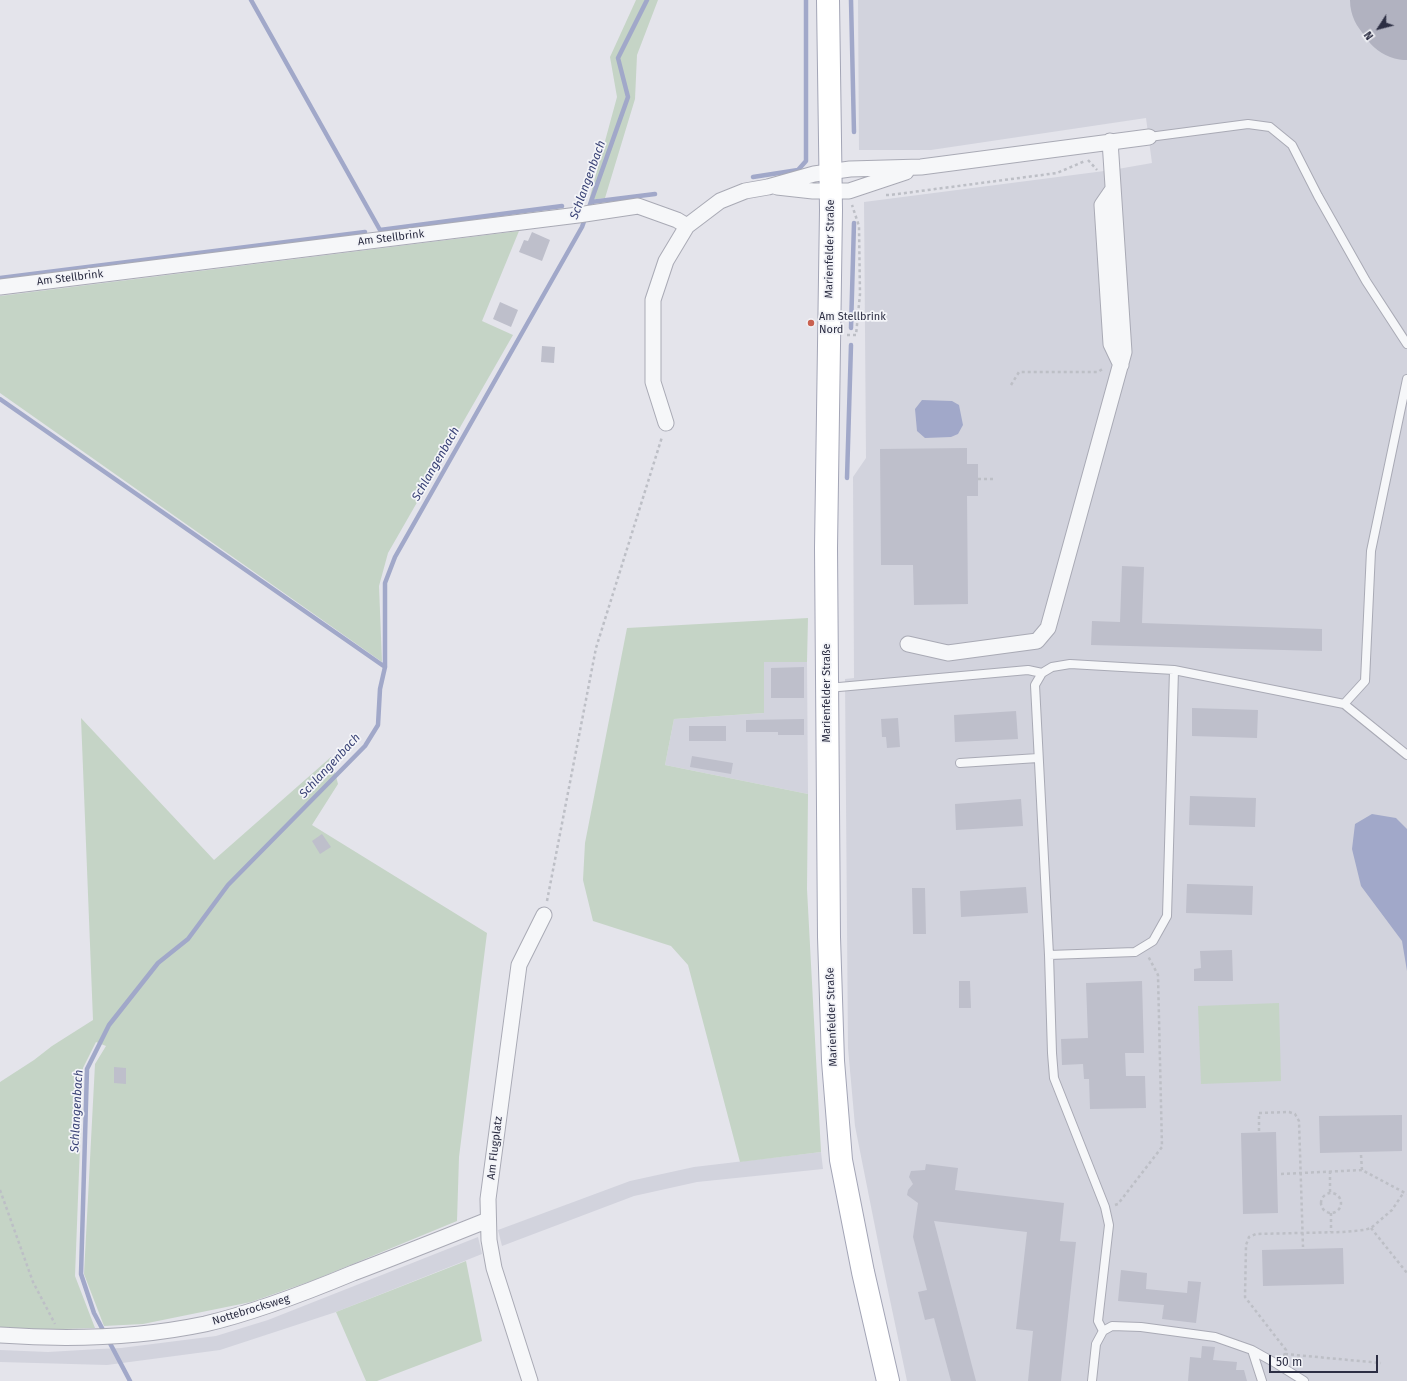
<!DOCTYPE html>
<html>
<head>
<meta charset="utf-8">
<style>
	body { margin:0 }
	#map { position:relative; width:1407px; height:1381px; overflow:hidden; background:#e4e4eb; font-family:"Fira Sans",sans-serif }
	canvas { display:block }
	.north { position:absolute; left:1359px; top:8px; width:40px; height:40px; -webkit-text-stroke:3px #f3f4f8; paint-order:stroke; rotate:234deg; font-size:11px; font-weight:700; line-height:16px; text-align:center; color:#2c2e43 }
	.north::after { content:''; display:block; margin:auto; width:14px; height:18px; background:#2c2e43; clip-path:polygon(50% 0,100% 100%,50% 72%,0 100%) }
	.scale { position:absolute; left:1269px; top:1355px; width:109px; height:18px; box-sizing:border-box; border:2px solid #2c2e43; border-top:0; padding-left:5px; font-size:12px; line-height:14px; white-space:nowrap; color:#2c2e43; -webkit-text-stroke:3px #f3f4f8; paint-order:stroke }
</style>
</head>
<body>
<div id="map">
<canvas width="1407" height="1381"></canvas>
<div class="north">N</div>
<div class="scale">50 m</div>
</div>
<script>
const ctx = document.querySelector('canvas').getContext('2d');
ctx.lineJoin = 'round';
function fillPath(path, color) { ctx.fillStyle = color; ctx.fill(path, 'evenodd'); }
function trace(path, color, width, dash) { ctx.strokeStyle = color; ctx.lineWidth = width; ctx.lineCap = dash ? 'butt' : 'round'; ctx.setLineDash(dash || []); ctx.stroke(path); }
function label(font, color, halo, rows, align = 'center') {
  ctx.font = font + ' "Fira Sans",sans-serif'; ctx.lineWidth = 3.5; ctx.setLineDash([]); ctx.textBaseline = 'middle'; ctx.strokeStyle = halo; ctx.fillStyle = color; for (const [text, x, y, turn = 0] of rows) {
    ctx.save(); ctx.translate(x, y); ctx.rotate((+turn || 0) * Math.PI / 180); ctx.textAlign = isNaN(turn) ? turn : align; if (halo) ctx.strokeText(text, 0, 0); ctx.fillText(text, 0, 0); ctx.restore();
  }
}
const built = new Path2D(`
	M858,0H1407V1381H907L881,1257L855,1126L848,1048L845,679L854,678L853,477L866,458L864,202L1112,170L1152,163L1146,118L931,150H859Z
	M764,661L807,662L808,794L665,765L674,719L764,713Z
	M821,1152L823,1169L697,1182L634,1196L502,1246L498,1230L630,1181L694,1167Z
	M478,1237L482,1254L336,1312L220,1350L107,1365L0,1362V1350L48,1352L99,1349L121,1348L216,1336L268,1320Z`);
const green = new Path2D(`
	M636,0H658L637,55L635,99L605,198L589,200L617,97L610,57Z
	M519,231L482,321L513,335L388,553L379,586L382,662L0,393V296Z
	M808,618L807,662H764V713L674,719L665,765L808,794L807,889L821,1152L740,1162L688,965L671,946L593,921L583,880L585,843L627,628Z
	M81,718L214,860L331,757L338,784L312,825L487,933L459,1157L457,1221L314,1280L251,1302L143,1324L104,1326L84,1274L95,1064L106,1046L96,1042L83,1068L75,1276L95,1328L31,1330L0,1328V1082L34,1060L52,1046L93,1020Z
	M1279,1003L1281,1081L1201,1084L1198,1006Z
	M466,1261L482,1341L377,1381H366L336,1312Z`);
const water = new Path2D(`
	M922,400L952,401L959,405L963,425L958,434L951,437L925,438L917,431L915,409Z
	M1372,814L1396,818L1407,829V971L1402,941L1361,886L1352,849L1355,824Z`);
const stream = new Path2D(`
	M251,0L380,230L562,206
	M851,0L854,132
	M753,177L798,170L806,161V0
	M591,202L655,194
	M0,278L365,232
	M851,328L854,223
	M0,399L385,667
	M847,478L851,345
	M130,1381L94,1313L81,1274L87,1069L109,1025L158,963L188,939L228,885L365,746L378,725L380,689L385,667V583L395,557L582,227L628,97L618,58L647,0`);
const runway = new Path2D(`
	M1399,0L1407,11`);
const building = new Path2D(`
	M532,232L550,240L542,261L519,252L524,240L528,241Z
	M500,302L518,310L511,327L493,319Z
	M542,346L555,347L554,363L541,362Z
	M967,448V464H978V496H967L968,604L914,605L913,565H881L880,449Z
	M1122,566L1144,567L1142,623L1322,629V651L1091,645L1092,621L1120,622Z
	M804,667V698H771V668Z
	M1192,708L1258,710L1257,738L1192,736Z
	M1016,711L1018,739L955,742L954,715Z
	M898,718L900,747L887,748L886,737H882L881,719Z
	M804,719V735H778V732H746V720Z
	M689,726H726V741H689Z
	M692,756L733,763L731,774L690,767Z
	M1190,796L1256,798L1255,827L1189,825Z
	M1021,799L1023,826L956,830L955,804Z
	M322,834L331,847L320,854L312,841Z
	M1187,884L1253,886L1252,915L1186,913Z
	M1026,887L1028,913L961,917L960,891Z
	M912,888H925L926,934H913Z
	M1232,950L1233,981H1194V969L1201,968L1200,951Z
	M959,981H970L971,1008H959Z
	M1142,981L1144,1053H1125L1126,1076H1145L1146,1108L1090,1109L1089,1079H1084L1083,1064L1062,1065L1061,1039L1088,1038L1086,983Z
	M114,1067L126,1068V1084L114,1083Z
	M1402,1115V1151L1320,1153L1319,1116Z
	M1276,1132L1278,1213L1243,1214L1241,1133Z
	M926,1164L958,1168L955,1190L1064,1203L1060,1241L1076,1242L1061,1381H1028L1033,1331L1016,1329L1027,1232L934,1221L976,1381H951L934,1318L925,1320L918,1292L927,1290L913,1237L918,1203L907,1195L908,1190L913,1184L909,1177L911,1171L925,1170Z
	M1343,1248L1344,1284L1263,1286L1262,1250Z
	M1121,1270L1147,1273L1146,1289L1187,1293L1188,1281L1201,1282L1196,1323L1162,1319L1164,1305L1118,1301Z
	M1202,1346L1215,1347L1213,1360L1237,1362L1236,1370H1244L1247,1381H1188L1190,1357L1201,1358Z`);
const path = new Path2D(`
	M1088,160L1097,170
	M886,195H890L1057,173L1085,161
	M847,335H856L860,294L859,226L852,205
	M1011,385L1019,372H1098L1104,368
	M978,479H996
	M547,901L596,648L662,437
	M1259,1131V1113L1289,1112L1295,1114L1299,1121L1303,1247
	M1361,1155L1362,1170
	M1330,1171V1192
	M1281,1174L1362,1170L1407,1194
	M0,1190L33,1282L55,1324
	M1321 1203a10 10 0 1 1 20 0a10 10 0 1 1-20 0Z
	M1115,1205L1118,1204L1162,1147L1158,975L1148,956
	M1331,1213V1232
	M1371,1228L1407,1273
	M1285,1354L1381,1363
	M1284,1356L1286,1350L1245,1297L1246,1245L1249,1237L1256,1234L1343,1232L1364,1230L1371,1228L1392,1210L1404,1192`);
const service = new Path2D(`
	M1149,137L1248,124L1270,127L1292,145L1318,196L1366,281L1407,344
	M828,688L1028,670L1042,673
	M1344,704L1365,681L1371,551L1407,379
	M960,763L1038,758
	M1049,955L1135,952L1153,941L1167,916L1174,670
	M1103,1331L1098,1321L1109,1225L1105,1207L1054,1078L1052,1053L1049,955L1035,685L1042,673L1052,667L1070,664L1174,670L1344,704L1407,755
	M1252,1350L1262,1381
	M1092,1381L1096,1344L1103,1331L1112,1326L1141,1327L1215,1337L1252,1350L1277,1364L1304,1381`);
const minor = new Path2D(`
	M777,187L813,191H849L906,172
	M1113,189L1102,205L1111,344L1121,365
	M0,287L578,215L638,206L677,220L687,226
	M666,423L653,382V300L666,261L687,226L720,201L745,191L768,187L814,174L850,169L921,167L1149,137
	M908,644L948,653L1037,641L1048,628L1124,352L1110,141
	M0,1335C68,1340 138,1338 205,1324C256,1312 305,1293 353,1273C398,1256 443,1238 488,1220
	M530,1381L494,1268L489,1240L488,1199L519,965L544,915`);
const primary = new Path2D(`
	M828,0L831,210L826,548L829,937L833,1061L841,1160L863,1272L888,1381`);
const markers = [
	[811,323,4,"#c96150"]
];
const streetNames = [
	["Am Stellbrink",391,238,-7],
	["Marienfelder Straße",830,249,-89],
	["Am Stellbrink",70,278,-7],
	["Marienfelder Straße",827,693,-90],
	["Marienfelder Straße",832,1017,-92],
	["Am Flugplatz",495,1148,-83],
	["Nottebrocksweg",251,1310,-17]
];
const poiNames = [
	["Am Stellbrink",819,317],
	["Nord",819,330]
];
const waterNames = [
	["Schlangenbach",588,180,-70],
	["Schlangenbach",436,464,-60],
	["Schlangenbach",330,766,-47],
	["Schlangenbach",77,1111,-87]
];
fillPath(built, '#d2d3dd');
fillPath(green, '#c5d4c6');
fillPath(water, '#a1a8c9');
trace(stream, '#a1a8c9', 4.5);
trace(runway, '#b1b2c0', 98);
fillPath(building, '#bebfcb');
trace(service, '#a9aab5', 10);
trace(minor, '#a9aab5', 17);
trace(primary, '#a3a5b6', 24);
trace(path, '#bdbfc6', 2.5, [3, 3]);
trace(service, '#f6f7f9', 8);
trace(minor, '#f6f7f9', 15);
trace(primary, '#fff', 22);
for (const [x, y, r, color] of markers) { const dot = new Path2D(); dot.arc(x, y, r, 0, 2 * Math.PI); ctx.fillStyle = color; ctx.fill(dot); trace(dot, '#f3f4f8', 1.5); }
label('11px', '#2c2e43', '#f3f4f8', streetNames);
label('11px', '#2c2e43', '#f3f4f8', poiNames, 'left');
label('italic 12px', '#384175', '#f3f4f8', waterNames);
</script>
</body>
</html>
